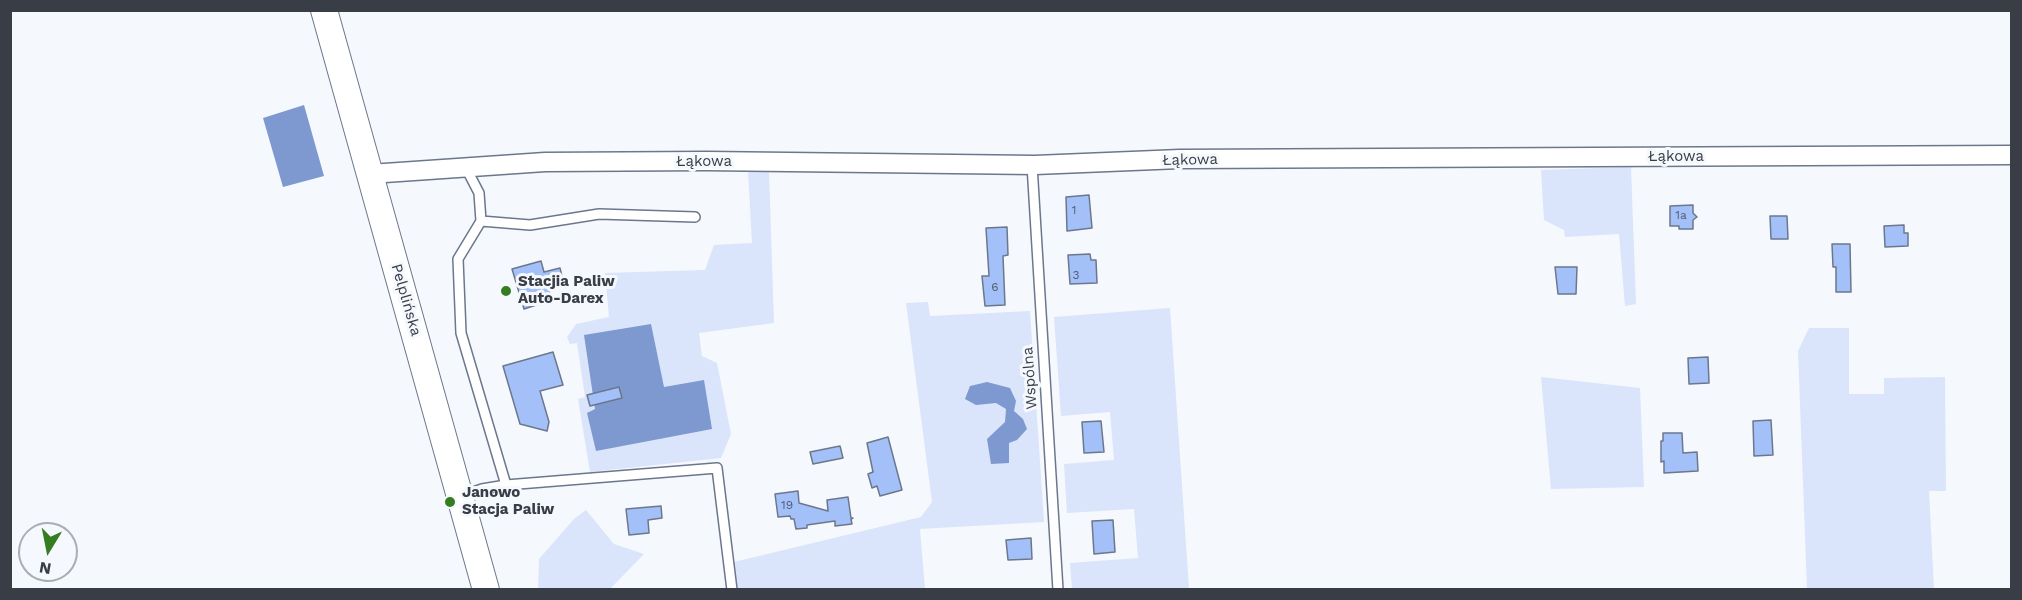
<!DOCTYPE html>
<html>
<head>
<meta charset="utf-8">
<style>
	body { margin:0 }
	#map { position:relative; width:2022px; height:600px; overflow:hidden; background:#f5f8fd; font-family:"Work Sans",sans-serif }
	canvas { display:block }
	.frame { position:absolute; inset:0; border:12px solid #383d46; pointer-events:none }
	.north { position:absolute; left:18px; top:522px; width:60px; height:60px; box-sizing:border-box; background:#f5f8fd; border:2px solid #a9adb4; border-radius:50%; rotate:190deg; font-size:16px; font-weight:700; line-height:24px; text-align:center; color:#383d46 }
	.north::after { content:''; display:block; margin:auto; width:21px; height:27px; background:#367d22; clip-path:polygon(50% 0,100% 100%,50% 72%,0 100%) }
</style>
</head>
<body>
<div id="map">
<canvas width="2022" height="600"></canvas>
<div class="frame"></div>
<div class="north">N</div>
</div>
<script>
const ctx = document.querySelector('canvas').getContext('2d');
ctx.lineJoin = 'round';
function fillPath(path, color) { ctx.fillStyle = color; ctx.fill(path, 'evenodd'); }
function trace(path, color, width, dash) { ctx.strokeStyle = color; ctx.lineWidth = width; ctx.lineCap = dash ? 'butt' : 'round'; ctx.setLineDash(dash || []); ctx.stroke(path); }
function label(font, color, halo, rows, align = 'center') {
  ctx.font = font + ' "Work Sans",sans-serif'; ctx.lineWidth = 6; ctx.setLineDash([]); ctx.textBaseline = 'middle'; ctx.strokeStyle = halo; ctx.fillStyle = color; for (const [text, x, y, turn = 0] of rows) {
    ctx.save(); ctx.translate(x, y); ctx.rotate((+turn || 0) * Math.PI / 180); ctx.textAlign = isNaN(turn) ? turn : align; if (halo) ctx.strokeText(text, 0, 0); ctx.fillText(text, 0, 0); ctx.restore();
  }
}
const green = new Path2D(`
	M1631,167L1636,304L1625,306L1619,234L1565,237L1564,230L1544,220L1541,170Z
	M748,171L769,172L774,323L699,333L702,356L717,363L731,434L721,458L590,472L578,399L585,397L577,343L570,344L567,337L576,324L609,317L605,273L705,270L714,245L752,243Z
	M928,302L930,316L1030,311L1044,522L920,529L925,589H737L734,562L921,517L932,502L906,303Z
	M1170,308L1189,589H1072L1070,563L1138,558L1134,509L1067,513L1064,464L1114,460L1110,412L1061,416L1054,317Z
	M1809,328H1849V394H1884V378L1945,377L1946,491H1929L1934,589H1807L1798,351Z
	M1541,377L1640,388L1644,487L1551,489Z
	M586,510L614,544L644,554L610,589H538L539,559L574,519Z`);
const water = new Path2D(`
	M304,105L324,176L283,187L263,118Z
	M651,324L664,387L704,380L712,429L596,451L587,413L595,409L584,335Z
	M987,382L1010,388L1016,401L1014,411L1023,419L1027,429L1017,440L1009,443V463L991,464L987,439L1005,422L1006,409L996,403L976,405L965,399L970,386Z`);
const building = new Path2D(`
	M1089,195L1092,228L1067,231L1066,197Z
	M1693,205V213L1697,217L1693,220V229H1679V226H1670V206Z
	M1770,216H1787L1788,239H1771Z
	M1904,225V233H1908V246L1885,247L1884,226Z
	M1007,227L1008,255L1003,256L1005,305L985,306L982,276H989L986,228Z
	M1832,244H1850L1851,292H1836V267H1833Z
	M1090,254L1091,260H1096L1097,283L1070,284L1068,255Z
	M541,261L544,272L560,268L564,285L549,290L552,300L524,309L512,269Z
	M1555,267H1577L1576,294H1558Z
	M553,352L563,385L540,391L549,422L547,431L520,424L503,366Z
	M1708,357L1709,383L1689,384L1688,358Z
	M619,387L622,398L590,406L587,395Z
	M1771,420L1773,455L1754,456L1753,421Z
	M1101,421L1104,452L1084,453L1082,422Z
	M1663,433H1682L1683,453L1697,452L1698,471L1664,473V461L1661,462V441H1663Z
	M888,437L902,490L880,496L877,486L872,488L868,474L873,472L867,443Z
	M840,446L843,458L813,464L810,452Z
	M798,491L799,503L828,511L827,500L848,497L851,518H853L851,519L852,524L835,526V521L807,525V528L796,529L794,519H791L790,516L778,517L775,494Z
	M661,506L662,518L648,520L649,533L629,535L626,509Z
	M1113,520L1115,552L1094,554L1092,521Z
	M1031,538L1032,559L1008,560L1006,540Z`);
const service = new Path2D(`
	M1032,165L1058,590
	M481,221L530,225L599,214L695,217
	M506,485L717,468L732,590
	M462,496L482,489L506,485L461,333L458,259L481,221L479,193L466,168`);
const minor = new Path2D(`
	M370,174L545,162L706,161L1035,165L1180,159L2012,155`);
const secondary = new Path2D(`
	M324,10L486,590`);
const markers = [
	[506,291,6,"#367d22"],
	[450,502,6,"#367d22"]
];
const numberNames = [
	["1",1074,210],
	["1a",1681,215],
	["3",1076,275],
	["6",995,287],
	["19",787,505]
];
const streetNames = [
	["Łąkowa",1676,157],
	["Łąkowa",1190,160,-1],
	["Łąkowa",704,162],
	["Pelplińska",406,300,74],
	["Wspólna",1030,378,-94]
];
const poiNames = [
	["Stacjia Paliw",518,282],
	["Auto-Darex",518,299],
	["Janowo",462,493],
	["Stacja Paliw",462,510]
];
fillPath(green, '#dae5fb');
fillPath(water, '#7d99cf');
fillPath(building, '#a3c0f9');
trace(building, '#6c778c', 1.5);
trace(service, '#6c778c', 12);
trace(minor, '#6c778c', 21);
trace(secondary, '#6c778c', 28);
trace(service, '#fff', 9);
trace(minor, '#fff', 18);
trace(secondary, '#fff', 26);
for (const [x, y, r, color] of markers) { const dot = new Path2D(); dot.arc(x, y, r, 0, 2 * Math.PI); ctx.fillStyle = color; ctx.fill(dot); trace(dot, '#f5f8fd', 2); }
label('12px', '#535e73', null, numberNames);
label('15px', '#383d46', '#f5f8fd', streetNames);
label('bold 15px', '#383d46', '#f5f8fd', poiNames, 'left');
</script>
</body>
</html>
